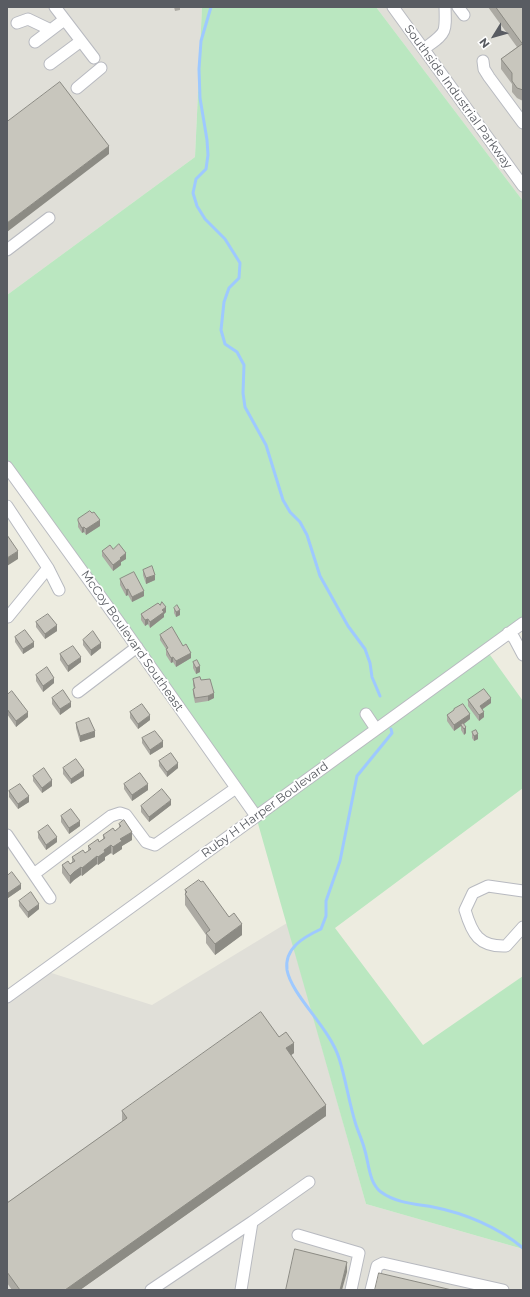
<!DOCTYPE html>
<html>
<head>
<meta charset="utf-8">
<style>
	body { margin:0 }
	#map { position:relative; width:530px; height:1297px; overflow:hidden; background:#edece0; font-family:Montserrat,sans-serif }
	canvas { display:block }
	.frame { position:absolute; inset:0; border:8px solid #595c62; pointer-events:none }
	.north { position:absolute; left:474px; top:16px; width:40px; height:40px; -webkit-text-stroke:3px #fff; paint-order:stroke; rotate:233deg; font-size:11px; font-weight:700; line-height:16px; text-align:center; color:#595c62 }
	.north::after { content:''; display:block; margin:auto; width:14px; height:18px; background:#595c62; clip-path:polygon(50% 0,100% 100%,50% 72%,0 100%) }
</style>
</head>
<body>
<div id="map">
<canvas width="530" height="1297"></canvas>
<div class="frame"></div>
<div class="north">N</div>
</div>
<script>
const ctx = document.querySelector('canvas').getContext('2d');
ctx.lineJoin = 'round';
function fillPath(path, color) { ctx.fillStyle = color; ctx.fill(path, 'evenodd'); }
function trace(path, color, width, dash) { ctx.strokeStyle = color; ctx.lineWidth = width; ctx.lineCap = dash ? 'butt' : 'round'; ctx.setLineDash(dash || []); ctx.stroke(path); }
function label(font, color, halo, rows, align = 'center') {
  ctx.font = font + ' Montserrat,sans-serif'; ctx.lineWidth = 3.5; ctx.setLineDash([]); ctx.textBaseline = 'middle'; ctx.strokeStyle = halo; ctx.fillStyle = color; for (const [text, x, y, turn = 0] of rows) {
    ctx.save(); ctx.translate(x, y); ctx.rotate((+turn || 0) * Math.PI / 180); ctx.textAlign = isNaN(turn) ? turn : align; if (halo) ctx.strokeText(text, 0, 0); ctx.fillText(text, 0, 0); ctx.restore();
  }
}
const industrial = new Path2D(`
	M7,7H202L195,157L7,295Z
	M376,7H523V201Z
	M287,923L366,1204L523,1249V1290H7V995L42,970L152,1005Z`);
const green = new Path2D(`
	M202,7H376L523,201V621L485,648L523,701V788L335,928L423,1045L523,976V1249L366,1204L257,820L7,463V295L195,157Z`);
const stream = new Path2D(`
	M211,7L201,41L199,69L200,98L207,140L208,155L206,169L196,179L193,193L197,206L205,219L225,239L240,263L239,278L229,288L224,302L221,330L225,344L237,352L244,365L243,393L245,407L266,445L283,500L290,512L300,522L307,535L320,576L348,626L365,649L370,663L372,677L380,696
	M391,729L392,733L357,776L340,861L326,901V916L321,929C304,937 284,948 287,970C292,996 329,1027 339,1058C346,1080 349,1103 356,1125C359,1134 363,1142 365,1151C369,1164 369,1183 381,1192C396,1203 415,1204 433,1207C464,1213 498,1227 523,1248`);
const minor = new Path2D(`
	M55,7L94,58
	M393,7L523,186
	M458,7L464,15
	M17,23L28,19L51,30
	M35,42L64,20
	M424,49C446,32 446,35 445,7
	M483,61L484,69L489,77L523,123
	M50,64L81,41
	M77,88L101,68
	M7,250L49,218
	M7,467L119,622L256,816
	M7,506L48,568L59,590
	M8,617L48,568
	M508,633L514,638L523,655
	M78,692L137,647
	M366,714L376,729
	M7,835L50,898
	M34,874L111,816L120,813L126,815L146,842L155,845L236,788
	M523,891L488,886L473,893L465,910C472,934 479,947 506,946L523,927
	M7,997L523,623
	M252,1222L309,1182
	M298,1235L359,1253L351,1290
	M151,1290L252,1222L241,1290
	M371,1290L377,1266L383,1263L503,1290`);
const wall = new Path2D(`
	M174,7H180V10L175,11Z
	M488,7H523V101L517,98L512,92V84L501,69V59L517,47Z
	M92,513L100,526L86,535L84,532L82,533L78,527V519Z
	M113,549L126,559L121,562V565L113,571L102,556V551Z
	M143,570L155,580L146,584L143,575Z
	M120,579L144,596L132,602L128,595L126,596L120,585Z
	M160,605L166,612L164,614V617L150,628L148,624L145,626L141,620V614Z
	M174,608L180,615L176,617L174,613Z
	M36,622L57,631L45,639L36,627Z
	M160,635L183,646L191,658L176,667L173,662L171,663L166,655V649L160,640Z
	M15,637L34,647L23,654L15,642Z
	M83,640L101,648L91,656L83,645Z
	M60,654L81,662L68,672L60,660Z
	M193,662L200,672L196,674L193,668Z
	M36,675L54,683L43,692L36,681Z
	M193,679L201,680L214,698L208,701L195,703L193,694V689H194L193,685Z
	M7,695L28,717L16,727L7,714Z
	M52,698L71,707L60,715L52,704Z
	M468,700L491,703L482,709L484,717L479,721L468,706Z
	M454,709L470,719L464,724L466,733L464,735L461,730V726L454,731L447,721V715L454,711Z
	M130,712L150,720L138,729L130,718Z
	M76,723L95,737L80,742L76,728Z
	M472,732L478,739L474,741L472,738Z
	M142,738L163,747L150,755L142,743Z
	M159,761L178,768L167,777L159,766Z
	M63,768L84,776L71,784L63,774Z
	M33,776L52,786L42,793L33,781Z
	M124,784L148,790L132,801L124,789Z
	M9,791L29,802L18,809L9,797Z
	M171,805L149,822L141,812V806Z
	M61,816L80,826L69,834L61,822Z
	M119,824L132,840L122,846V849L113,855L111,853L105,857V860L98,865L97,864L82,876L81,875L74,880L70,884L62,873V865L70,864L72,862V857L85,853L88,851V846L99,842L103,839V835L115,831L119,828Z
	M38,832L57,842L46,850L38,838Z
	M7,876L21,889L8,898L7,897Z
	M185,890L242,935L215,955L206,943V935L185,905Z
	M19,901L39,909L28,918L19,906Z
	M279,1037L294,1053L291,1055L326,1116L80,1290H12L7,1283V1203L122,1122V1111Z`);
const shadedWall = new Path2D(`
	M109,146V154L7,232V223Z
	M100,520V526L86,535V529Z
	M84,527V532L82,533V528Z
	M18,551V559L7,566V558Z
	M126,553V559L121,562V565L113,571V565L120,558Z
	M155,575V580L146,584V578Z
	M128,589V595L126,596V590Z
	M144,591V596L132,602V597Z
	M166,607V612L164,614V617L150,628V622L162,610Z
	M180,610V615L176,617V612Z
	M148,619V624L145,626V620Z
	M57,625V631L45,639V634Z
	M34,642V647L23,654V649Z
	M101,643V648L91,656V650Z
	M191,653V658L176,667V661Z
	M81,657V662L68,672V666Z
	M173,657V662L171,663V658Z
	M200,666V672L196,674V668Z
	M54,678V683L43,692V686Z
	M214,693V698L208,701V696Z
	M491,698V703L480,711V706Z
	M71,702V707L60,715V709Z
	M28,712V717L16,727V721Z
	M484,712V717L479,721V715Z
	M470,714V719L461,726V725V726L454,731V725Z
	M150,715V720L138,729V724Z
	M466,727V733L464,735V729Z
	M95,731V737L80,742V736Z
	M478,734V739L474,741V736Z
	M163,741V747L150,755V750Z
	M178,763V768L167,777V772Z
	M84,770V776L71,784V779Z
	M52,780V786L42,793V788Z
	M148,784V790L132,801V795Z
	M29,796V802L18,809V804Z
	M171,800V805L149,822V817Z
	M80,821V826L69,834V828Z
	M132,832V840L122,846V849L113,855V847L120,839Z
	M57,837V842L46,850V845Z
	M111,845V853L105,857V860L98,865V857L104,850Z
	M97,856V864L82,876V868Z
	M81,867V875L74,880L70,884V876L74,872Z
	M21,884V889L8,898V893Z
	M39,904V909L28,918V912Z
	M242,924V935L215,955V944Z
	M294,1043V1053L286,1059V1048Z
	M326,1105V1116L80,1290H65Z
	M347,1262V1272L342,1290H340Z`);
const building = new Path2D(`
	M496,7H523V90L517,88L512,81V73L501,59L522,44Z
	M60,82L109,146L7,223V122Z
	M90,511L92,513L94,512L100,520L86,529L84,527L82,528L78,521V519Z
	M7,535L18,551L7,558Z
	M119,544L126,553L120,558L121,559L113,565L102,551L110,545L113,549Z
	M152,566L155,575L146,578L143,570Z
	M134,572L144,591L132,597L128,589L126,590L120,579Z
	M162,602L166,607L162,610L164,612L150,622L148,619L145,620L141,614L158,603L160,605Z
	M177,605L180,610L176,612L174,608Z
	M48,614L57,625L45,634L36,622Z
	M172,627L183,646L186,644L191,653L176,661L173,657L171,658L166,649L168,648L160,635Z
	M25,630L34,642L23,649L15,637Z
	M93,631L101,643L91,650L83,640Z
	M73,646L81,657L68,666L60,654Z
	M197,660L200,666L196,668L193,662Z
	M47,667L54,678L43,686L36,675Z
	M200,677L201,680L210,679L214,693L208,696L195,698L193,689L195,688L193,679Z
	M484,689L491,698L480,706L484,712L479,715L468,700Z
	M63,690L71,702L60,709L52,698Z
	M12,691L28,712L16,721L7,709V695Z
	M142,704L150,715L138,724L130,712Z
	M463,704L470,714L454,725L447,715L454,710V709Z
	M89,718L95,731L80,736L76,723Z
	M463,723L466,727L464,729L461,725Z
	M476,730L478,734L474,736L472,732Z
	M155,731L163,741L150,750L142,738Z
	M171,753L178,763L167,772L159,761Z
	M76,759L84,770L71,779L63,768Z
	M44,768L52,780L42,788L33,776Z
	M140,773L148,784L132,795L124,784Z
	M20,784L29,796L18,804L9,791Z
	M162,789L171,800L149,817L141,806Z
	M71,809L80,821L69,828L61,816Z
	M124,820L132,832L120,839L122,841L113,847L111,845L104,850L105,852L98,857L97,856L82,868L81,867L74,872L70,876L62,865L68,861L70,864L75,861L72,857L83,850L85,853L91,849L88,846L98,839L99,842L105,838L103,835L113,828L115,831L121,826L119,824Z
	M48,825L57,837L46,845L38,832Z
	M12,872L21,884L8,893L7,891V876Z
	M199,880L201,882L203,881L229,917L234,913L242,924L215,944L206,933L210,930L185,894L187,892L185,890Z
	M31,892L39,904L28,912L19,901Z
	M261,1012L279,1037L286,1032L294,1043L286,1048L326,1105L65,1290H20L7,1272V1203L127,1118L122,1111Z
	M295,1249L347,1262L340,1290H286Z
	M379,1273L452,1290H375Z`);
const streetNames = [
	["Southside Industrial Parkway",458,97,54],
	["McCoy Boulevard Southeast",132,641,55],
	["Ruby H Harper Boulevard",265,810,-36]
];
fillPath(industrial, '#e0dfd8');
fillPath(green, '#bae7c0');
trace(stream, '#9ec9ff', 3);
trace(minor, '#b8bac0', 13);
trace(minor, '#fff', 11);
fillPath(wall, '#acaaa3');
fillPath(shadedWall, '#8c8b84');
fillPath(building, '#c8c6bd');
trace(building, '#8c8b84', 1);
label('12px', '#595c62', '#fff', streetNames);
</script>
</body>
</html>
